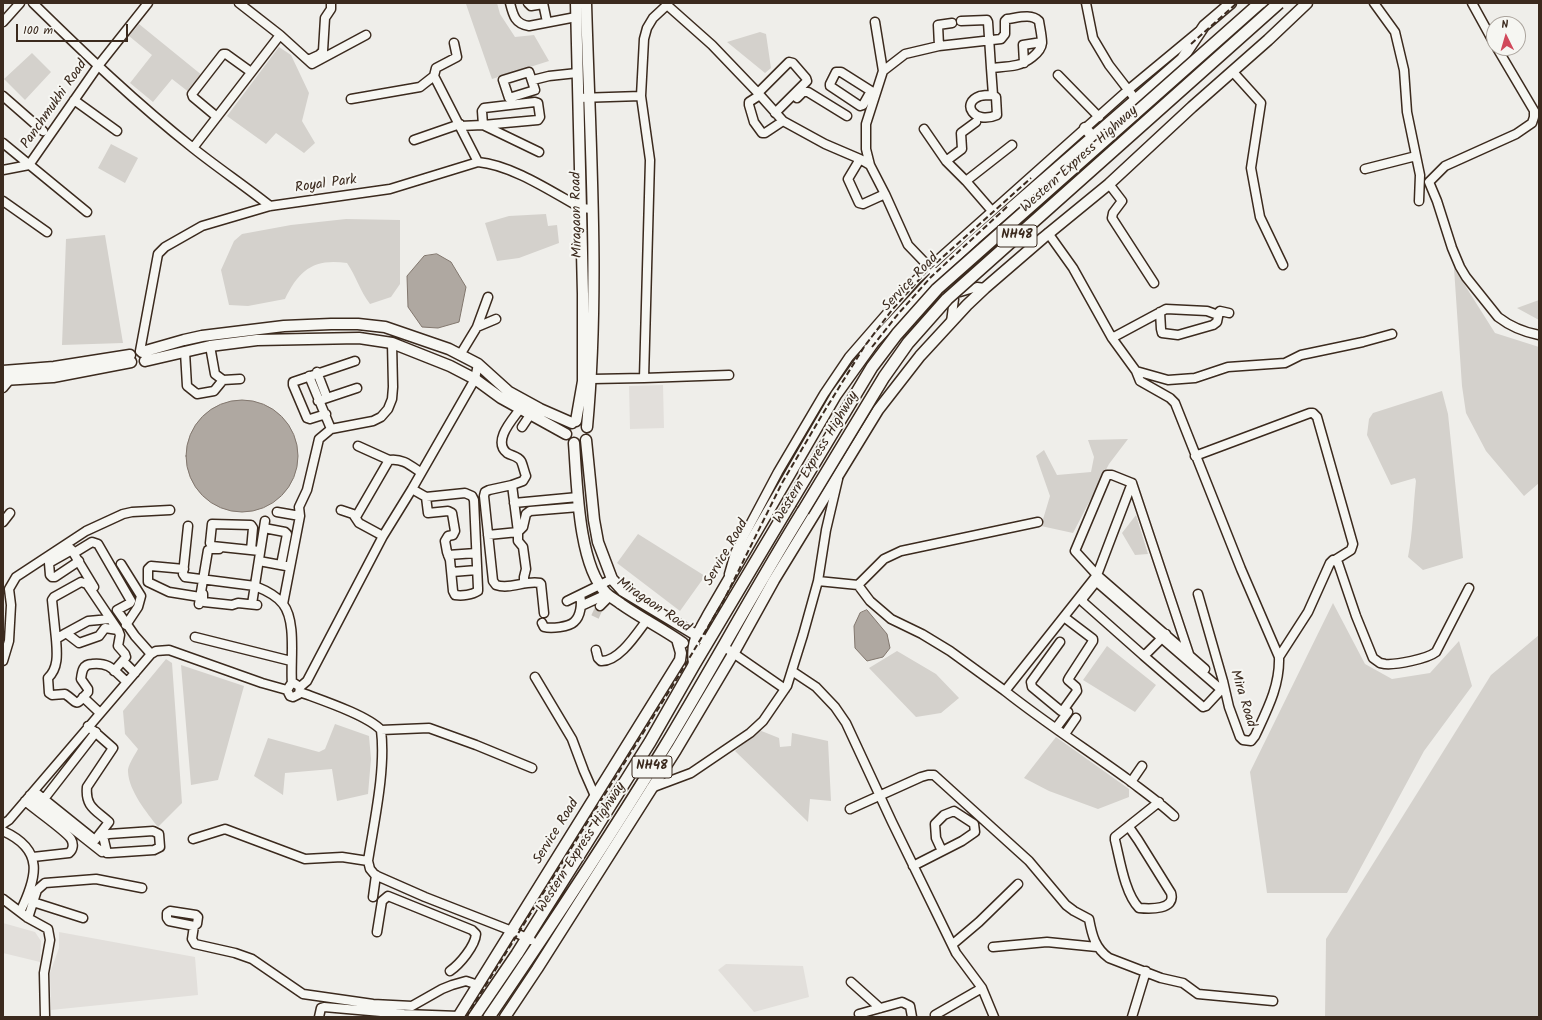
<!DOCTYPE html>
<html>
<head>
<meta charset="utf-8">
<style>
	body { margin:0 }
	#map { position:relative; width:1542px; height:1020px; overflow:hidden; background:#efeeea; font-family:Kalam,sans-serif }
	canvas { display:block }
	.frame { position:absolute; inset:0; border:4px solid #3b2a1e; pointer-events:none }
	.north { position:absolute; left:1486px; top:16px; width:40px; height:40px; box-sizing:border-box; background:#f6f6f2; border:1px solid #aba49d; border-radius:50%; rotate:355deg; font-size:11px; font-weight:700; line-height:16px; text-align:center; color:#3b2a1e }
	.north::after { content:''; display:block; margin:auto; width:14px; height:18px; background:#d1495b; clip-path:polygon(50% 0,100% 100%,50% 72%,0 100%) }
	.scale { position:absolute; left:16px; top:24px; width:112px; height:18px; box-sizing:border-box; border:2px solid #3b2a1e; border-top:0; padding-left:5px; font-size:12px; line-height:14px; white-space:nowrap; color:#3b2a1e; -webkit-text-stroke:3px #f6f6f2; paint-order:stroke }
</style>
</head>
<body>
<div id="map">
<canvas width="1542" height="1020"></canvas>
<div class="frame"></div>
<div class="north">N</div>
<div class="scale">100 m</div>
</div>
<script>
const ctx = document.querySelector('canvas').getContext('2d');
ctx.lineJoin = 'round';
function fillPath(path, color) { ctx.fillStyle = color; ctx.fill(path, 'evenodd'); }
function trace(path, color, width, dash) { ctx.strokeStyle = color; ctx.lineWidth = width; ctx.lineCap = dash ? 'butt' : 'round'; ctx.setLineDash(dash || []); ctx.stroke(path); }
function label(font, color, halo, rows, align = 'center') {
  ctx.font = font + ' Kalam,sans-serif'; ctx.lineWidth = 4; ctx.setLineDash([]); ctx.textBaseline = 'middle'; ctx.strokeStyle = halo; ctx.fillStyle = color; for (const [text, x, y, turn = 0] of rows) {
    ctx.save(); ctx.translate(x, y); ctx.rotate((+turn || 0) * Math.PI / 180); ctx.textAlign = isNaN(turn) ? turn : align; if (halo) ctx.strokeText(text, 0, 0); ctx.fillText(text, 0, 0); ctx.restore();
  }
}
const built = new Path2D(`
	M663,385L664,428L630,429L629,386Z
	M3,923L35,932L41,941L40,962L3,953Z
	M59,932L195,957L198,995L51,1010L50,973L59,948Z
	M726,964L803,966L809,997L754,1012L718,970Z`);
const green = new Path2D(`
	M477,3H497L500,14L515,37L534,35L549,61L492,79L466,4Z
	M139,24L203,76L190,93L172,79L153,102L130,83L152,55L129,36Z
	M760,32L766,34L771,68L765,73L727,42Z
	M279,47L291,55L309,93L302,121L315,143L304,153L276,133L266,144L227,116Z
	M32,53L51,72L25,100L4,79Z
	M111,144L138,158L125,183L98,168Z
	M546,214L548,226L557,225L559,243L519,258L497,261L485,223L509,216Z
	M346,219L400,220V284L391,297L370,304C360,291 356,276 347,263C314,258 299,270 285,299L248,306L229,305L221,270L234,241L242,234L291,225Z
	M105,235L123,343L62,345L66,239Z
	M1454,268L1495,333L1539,347V483L1524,496L1486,451L1466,413L1462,386Z
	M1539,300V320L1517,308Z
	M1442,391L1448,414L1463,558L1423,570L1408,557C1413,532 1413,507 1416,481L1415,478L1391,485L1367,435L1369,419L1373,413Z
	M1128,439L1109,464L1073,533L1041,526L1050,496L1036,456L1044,450L1057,475L1091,472L1094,457L1088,440Z
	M1136,515L1148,554L1135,555L1122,533Z
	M638,534L705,576L680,611L617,563Z
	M1333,603L1365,664L1392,679L1430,673L1459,641L1472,686L1424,751L1347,893H1267L1250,772Z
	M1539,635V1017H1325L1326,939L1491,675Z
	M1107,646L1156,685L1135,712L1083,680Z
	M897,651L936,674L959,698L941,713L916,717L869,668Z
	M166,659L172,663L182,803L158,827C147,813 129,791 128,772C127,766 135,755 138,749L125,734L123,711Z
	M181,665L244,686L218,780L191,785Z
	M335,724L369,736L371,759L368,794L337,801L332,769L285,773L283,795L254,776L268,738L319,752L325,749Z
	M759,730L779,738L780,747L791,746L792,733L828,741L831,801L810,799L808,822L735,751Z
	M1056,737L1129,789V797L1098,809L1049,791L1024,778Z`);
const water = new Path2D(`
	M437,254L451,262L466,287L459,322L438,328L422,327L408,307L407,276L424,256Z
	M186 456a56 56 0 1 1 112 0a56 56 0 1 1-112 0Z
	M867,610L887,634L890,648L883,657L867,661L855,648L854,626L860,613Z`);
const minorTunnel = new Path2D(`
	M595,617L600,606`);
const minor = new Path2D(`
	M33,3C84,53 136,103 193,148C218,168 245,186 270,206
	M239,3L280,35L312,64L366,35
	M510,3C513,15 515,24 529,26L576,17
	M528,3L531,6L543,4
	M543,3L547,22
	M667,3V5L712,45L758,93L783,121L825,144L860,159L870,165L885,194L908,245L933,271
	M1086,3L1093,38L1109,65L1136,100
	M1374,3L1395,32L1404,70L1407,112L1420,175L1419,201
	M1472,3L1494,43
	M667,5L653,18L647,28L644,39L641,96L650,160L644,378L729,375
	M3,22L20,3
	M875,22L883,71
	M454,43L457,57L436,68L434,76L478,162
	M939,46L938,25L952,23
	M1497,48L1536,114
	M308,60L319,55L323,51L325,18L331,9V3
	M1024,63L1023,45L1042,42
	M991,68L993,95
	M529,72L535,90L509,98L503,80Z
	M1233,72L1261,103L1251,168L1260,217L1283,265
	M1058,75L1099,117
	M533,80L549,76L577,73
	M871,91L863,105L860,106L830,86V84L836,72H841L871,91L875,94
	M758,93L789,62L793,63L806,78L807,81L775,113
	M760,95L749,102V105L754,122L762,133H765L783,121
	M993,95L996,97L997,115C974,125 960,103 980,96C984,95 989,95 993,95Z
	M3,96L43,131
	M578,98L641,96
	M797,98L803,92H808L847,116
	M351,99L420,87L434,76
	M74,100L117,131
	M535,102L538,103L540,117L538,120L483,125L482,111L484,108Z
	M1534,111V117L1532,123L1516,134L1445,166L1429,182L1437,201L1452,248L1460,267L1466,277L1498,317C1511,327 1523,332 1539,335
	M217,117L193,97L192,94L223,54H226L251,72
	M460,126L483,125L539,152
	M924,129L946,161L966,181L992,211
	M414,140L460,124
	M3,143L87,212
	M193,148L280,35
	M860,159L848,179L859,203L863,204L885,194
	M946,161L962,149L961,133L976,122
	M29,165L98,66L148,3
	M870,165L866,149V124L883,71L905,54L939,46L1001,39L1005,34V21L1007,19C1017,18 1031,13 1039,21C1040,28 1042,36 1042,43C1041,53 1026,63 1017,65C1008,67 999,67 991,68L988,22L987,20L961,21
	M1365,169L1416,156
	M3,170L29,165
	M966,181L1012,145
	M1109,184L1122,201L1113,213L1112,218L1154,283
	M3,201L47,232
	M1048,233L1073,268L1112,338L1136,371L1168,380L1195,378L1228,367L1285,363L1301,355L1363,342L1392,334
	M1160,312L1161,329L1162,333L1178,335L1213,325L1217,322L1219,312L1220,311L1229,313
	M951,322L954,299L950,293L948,285L960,292L977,287L985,288
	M477,327L488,297
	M1112,338L1166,309L1207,311L1218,315
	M210,346L215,374L223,380L240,379
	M140,351L158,254L165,247L202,226L270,206L390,189L478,162C512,165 552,192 581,208L592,209
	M185,352L187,386L197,394L214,391L223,380
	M460,355L477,327L496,319
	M1136,371L1140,381L1170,398L1175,403L1241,569L1279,657C1280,686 1267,710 1255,736L1251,741L1243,740L1240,737L1229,707L1223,681L1198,594
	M317,372L327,398
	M309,376L331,429
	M592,379L644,378
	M3,388L13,376
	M318,401L357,388
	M326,414L310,419L307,418L293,385V382L355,361
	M522,427L530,415
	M1195,456L1310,413H1313L1317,417L1353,544L1351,550L1335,560
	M389,460C402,458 410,465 420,472
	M1132,483L1112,475H1107L1075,551L1097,575L1205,669
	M512,485L489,490L485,492L484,496L493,581L496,585C510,590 525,580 540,583L541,584L544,613
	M412,489L426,497L465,493L472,496L474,500L478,588V591C472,595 462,596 455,595L453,591L450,560L447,552L445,541L448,536L453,535L455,531L452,513L448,511L428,513L426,497
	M514,503L578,497
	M341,510L353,514L359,523L383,536
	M277,512L300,516
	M356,517L389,460L358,446
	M3,522L10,513
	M188,526L183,574L185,577L255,586C265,590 277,596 283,604C297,622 290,662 292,684
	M264,528L285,532L287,534L281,565
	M488,535L518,532L512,485L523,481L526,476C524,471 523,465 521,461C518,456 512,456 507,453C492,441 513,419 520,409
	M71,549L94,587
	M72,550L49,563L50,575L52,577H55L79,561
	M251,550L253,528L251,525L212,524L210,543L212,546L260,551
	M74,553L92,542L98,544L131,601L130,603L117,610L135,636L151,654
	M448,555L476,553
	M259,561L286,566
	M121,564L141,596L138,607L126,625
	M184,569L151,566L148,569V582L169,592L200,597
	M452,572L477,570
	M729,574L735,553L778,472L824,394L849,357L916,280L942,256L1128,90L1198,32
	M818,581L858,585L870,601L891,619L922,634L950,651L1005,691L1097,575L1132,483L1189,654
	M524,583V577L526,569L523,547L518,541V532L523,527L526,514L530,511L579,507
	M858,585L884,559L901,551L1038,522
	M203,594V600L204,602L232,605L238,603L257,605
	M567,601L612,579
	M199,604L208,550L211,549H219
	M252,604L265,521
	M283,604L300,516L299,507L307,490L319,439L331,429L373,421L381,417L388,409L392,399L393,387L392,343
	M581,606L607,594
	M600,606L610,596
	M542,623L544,627C551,629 569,627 574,622C581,616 582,603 580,595
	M66,633L88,621L110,619
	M195,637L291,661
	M56,639L52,600L54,597L81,582L87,584L118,630
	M1060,642L1031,682L1032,687L1061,711L1064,709L1077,691L1076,687L1068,680L1069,678L1093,641V639L1064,617
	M723,646L785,689
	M596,650L598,658L601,661C619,662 637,633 647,620
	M1144,656L1203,707L1206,706L1220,691V689L1217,686L1098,583H1095L1083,598V602L1144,656L1166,634
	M1279,657L1308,612L1330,563L1333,560L1338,563L1356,616L1373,658L1380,663L1385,664C1396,665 1427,659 1436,652L1469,588
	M3,661L9,641L11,605L9,589L16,577L86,531L123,514L132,512L170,510
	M123,661L135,673
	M114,671L126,657L125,654L118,646L120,635L118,630L105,628L99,636L79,643L66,633L56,639C57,652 59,668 48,678L49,693L52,695L65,694C79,703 74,708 88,692V689L81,679C82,671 83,664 92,664C110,662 114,671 127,682
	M792,671L816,687L835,707L846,723L892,822L956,953L982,988L994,1017
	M535,677L572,739L584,771L595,796
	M300,687L307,681L383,536L412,489L475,379L478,364
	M1005,691C1044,722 1086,749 1126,778C1143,791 1159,802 1174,816
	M300,692C321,700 367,715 381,730C386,769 374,822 368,861L370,869L375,875L425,897L512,931L531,940
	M83,697L100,713
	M1056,728L1068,712
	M381,730L429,728L476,745L532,768
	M1065,734L1076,718
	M1131,782L1142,766
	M651,788L691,773L750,733L763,721L787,686L803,635L818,581L826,530L838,479
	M34,791L95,840L109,822C96,810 85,807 87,787L113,748L88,726
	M30,795L102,852
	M44,799L96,732
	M25,801C34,809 66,831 71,839C74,844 73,850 69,853L33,857
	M850,809L921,777L928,775H934L1029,861L1066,905L1074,911L1089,919C1092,935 1095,948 1109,958L1161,978L1183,983L1198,994L1273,1001
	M3,824L9,820L151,654L156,651L169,650L262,683L287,690L290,696L293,697L299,694L300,687L294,683L291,684L287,690
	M1129,827L1138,840L1171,893C1176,910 1150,909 1139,908C1125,894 1120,860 1115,840V837L1159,802
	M3,831C45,850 37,877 20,912
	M153,831L159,834L160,847L154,850L109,853H107L103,836L109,834Z
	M193,839L225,829L305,859L342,857L368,861
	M913,866L962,841L975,832L974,824L954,811L944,815L935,824L936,838L942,851
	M373,897L376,875
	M3,899L28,918L48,929L50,940L44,973L45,1017
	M33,902L83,918
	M170,911L196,915L198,917L197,924L194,926L169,921L167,918V913Z
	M28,918L37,890L45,883L96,879L142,888
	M194,926L192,939L195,944L235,953L252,959L303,994L373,1004L412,1006L442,989L452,985L466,981L478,985
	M377,932L382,901L388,896L472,930L476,934C475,946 460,964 450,971
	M953,944L979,922L1018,884
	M993,947L1047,942L1097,947
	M851,982L880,1008
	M859,1014L902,1002L910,1006L912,1017
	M935,1015L982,988
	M319,1017L321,1008L324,1007L404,1014L459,1016
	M1132,1017L1146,971`);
const major = new Path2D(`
	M576,3L583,294V381L576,421
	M586,3C590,144 600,286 587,427
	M1085,128L1093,137
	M142,352L184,340L202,336L284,326L331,324H358L385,327L449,349L478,364L509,392L540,409L572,423
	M145,361L210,346L257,340L359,338L392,343L450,366L475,379L501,398L566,434
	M3,371L54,367L130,355
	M3,380L53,377L131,362
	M586,440L594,520L598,542L612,579L623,591L701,638
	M574,443C577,482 578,565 606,593C610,597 616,600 621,604C641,618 663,629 683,643
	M694,665C691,641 697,636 708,615L836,395L874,342L936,275L975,239L1182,59L1204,26L1231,3
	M458,1017L680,660L681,653L677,639
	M505,1017L537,969L676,750L733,654L774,580L878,410L920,356L967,305L985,288L1043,238L1109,184L1192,107L1268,40L1307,3`);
const highway = new Path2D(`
	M474,1017L517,954L650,742L694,665L790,504
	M489,1017C549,929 608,840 664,748C711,670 755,589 803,511`);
const rail = new Path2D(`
	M1191,44L1237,3
	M872,347L898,314L931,277L1009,205
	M466,1017L678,677L724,600L782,483L822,415L864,347L892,310L925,273L1031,178`);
const highwayBridge = new Path2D(`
	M790,504L872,367L897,334L937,289L1260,3
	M803,511L884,377L908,343L947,299L1279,3`);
const shields = [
	[1017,236,40],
	[652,767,40]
];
const shieldNames = [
	["NH48",1017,236],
	["NH48",652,767]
];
const streetNames = [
	["Panchmukhi Road",55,105,-55],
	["Western Express Highway",1080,160,-42],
	["Royal Park",326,185,-8],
	["Miragaon Road",578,215,-91],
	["Service Road",911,283,-46],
	["Western Express Highway",817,458,-59],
	["Service Road",727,553,-60],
	["Miragaon Road",653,606,34],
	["Mira Road",1242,699,73],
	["Service Road",557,832,-58],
	["Western Express Highway",582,848,-57]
];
fillPath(built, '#e2dfdb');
fillPath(green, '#d4d1cc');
fillPath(water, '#afa8a1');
trace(water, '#81766d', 1);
trace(minorTunnel, '#cbc7c1', 8, [8, 4]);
trace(minor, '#3b2a1e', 11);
trace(major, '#3b2a1e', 13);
trace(highway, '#3b2a1e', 14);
trace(minor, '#f6f6f2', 8);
trace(major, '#f6f6f2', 10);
trace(highway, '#f6f6f2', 11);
trace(rail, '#3b2a1e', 2, [6, 3]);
trace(highwayBridge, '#3b2a1e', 14, []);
trace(highwayBridge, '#f6f6f2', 11);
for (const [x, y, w] of shields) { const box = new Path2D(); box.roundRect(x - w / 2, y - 11, w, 22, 3); ctx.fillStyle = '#f6f6f2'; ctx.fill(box); trace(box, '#3b2a1e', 1); }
label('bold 13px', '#3b2a1e', null, shieldNames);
label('14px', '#3b2a1e', '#f6f6f2', streetNames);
</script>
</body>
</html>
